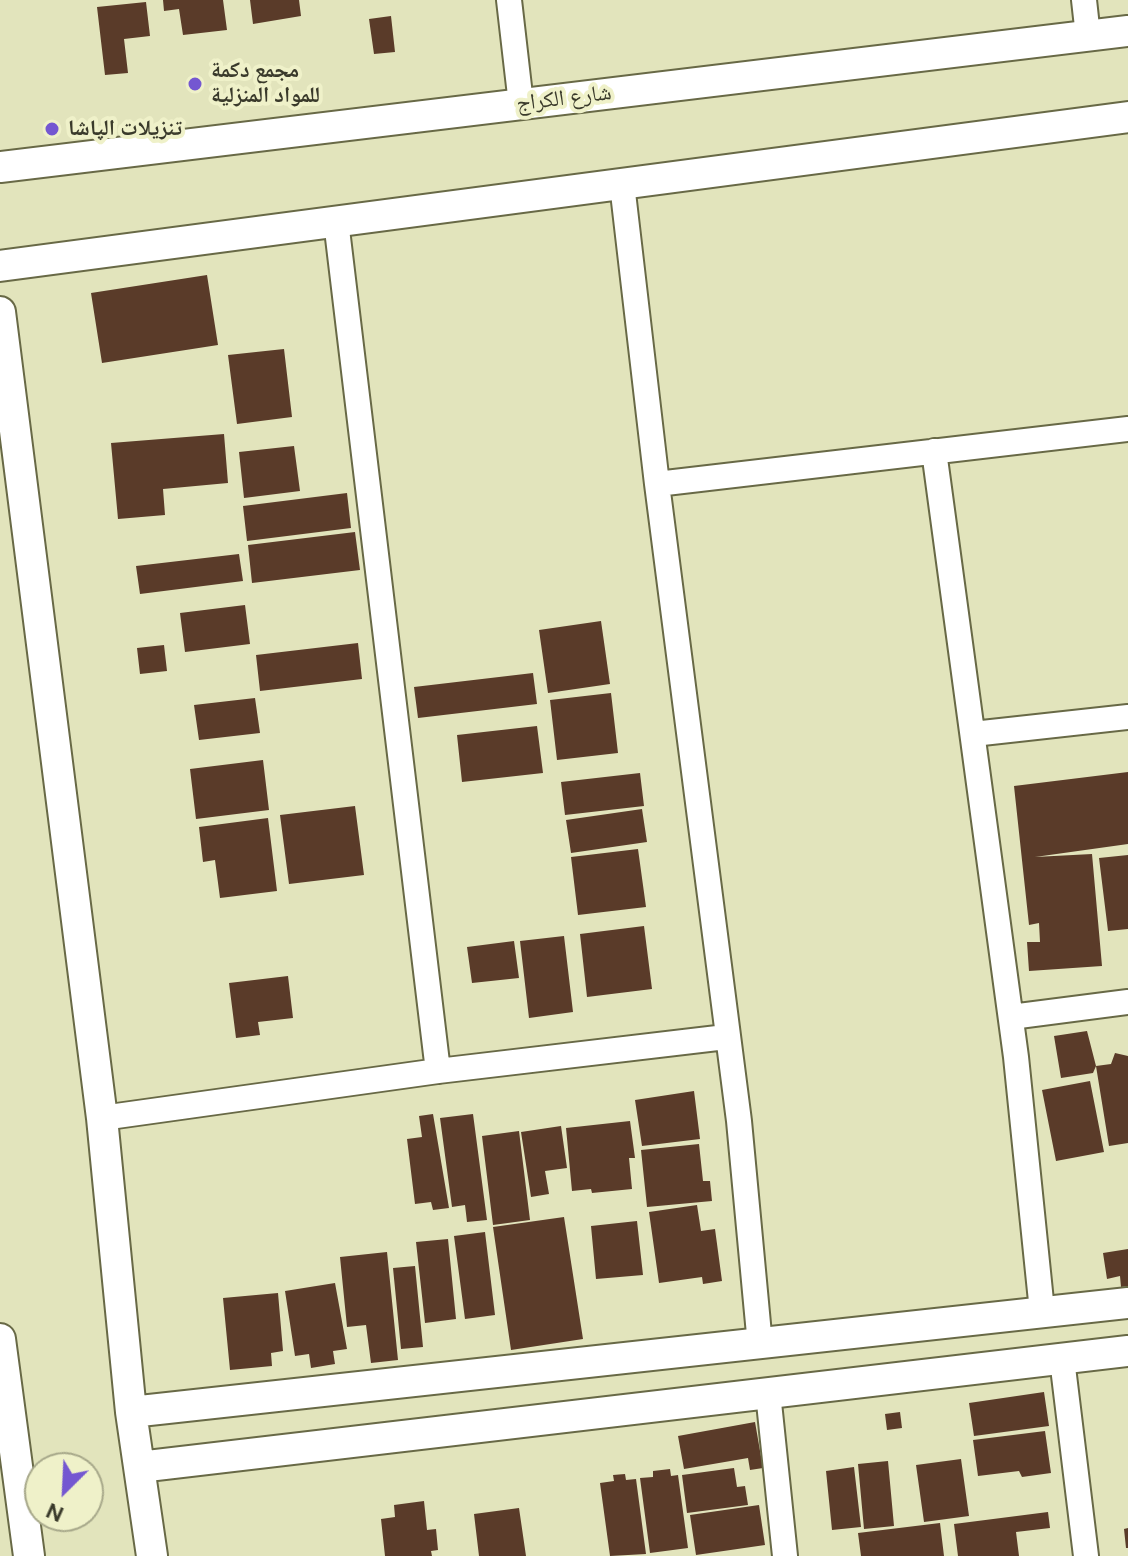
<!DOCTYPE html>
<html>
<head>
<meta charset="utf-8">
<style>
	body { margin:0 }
	#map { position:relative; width:1128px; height:1556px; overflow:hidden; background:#e2e4bc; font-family:"DM Sans",sans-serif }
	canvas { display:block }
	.north { position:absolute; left:24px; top:1452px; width:80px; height:80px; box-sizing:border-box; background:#eff1c9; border:2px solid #a7a88a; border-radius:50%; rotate:204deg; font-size:22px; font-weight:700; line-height:32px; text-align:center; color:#3a3a2b }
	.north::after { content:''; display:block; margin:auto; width:28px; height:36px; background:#7457d1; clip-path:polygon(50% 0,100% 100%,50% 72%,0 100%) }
</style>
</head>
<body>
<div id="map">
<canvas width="1128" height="1556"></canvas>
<div class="north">N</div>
</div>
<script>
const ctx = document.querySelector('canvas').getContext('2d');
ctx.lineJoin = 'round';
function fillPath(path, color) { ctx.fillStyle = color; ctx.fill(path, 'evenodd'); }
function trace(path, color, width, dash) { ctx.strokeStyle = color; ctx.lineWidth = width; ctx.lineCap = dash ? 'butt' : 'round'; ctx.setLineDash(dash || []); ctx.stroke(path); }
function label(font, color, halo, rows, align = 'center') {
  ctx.font = font + ' "DM Sans","Noto Naskh Arabic",sans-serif'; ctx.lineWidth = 8; ctx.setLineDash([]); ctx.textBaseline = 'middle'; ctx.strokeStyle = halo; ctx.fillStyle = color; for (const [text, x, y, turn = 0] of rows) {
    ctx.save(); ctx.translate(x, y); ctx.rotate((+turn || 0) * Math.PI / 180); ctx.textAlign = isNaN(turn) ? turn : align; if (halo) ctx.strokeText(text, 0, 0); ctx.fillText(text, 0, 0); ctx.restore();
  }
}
const building = new Path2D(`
	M163,0H223L227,30L183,35L179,9L164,11Z
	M250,0H299L301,16L253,24Z
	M146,2L150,36L124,39L128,73L105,75L97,7Z
	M391,16L395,52L374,54L369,19Z
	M207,275L218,345L102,363L91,293Z
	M284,349L292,417L237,424L228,355Z
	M224,434L228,483L163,489L165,515L118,519L111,443Z
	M294,446L300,491L244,498L239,452Z
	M347,493L351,528L247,541L243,506Z
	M355,532L360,570L252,583L248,545Z
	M239,554L243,581L140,594L136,566Z
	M245,605L250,644L185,652L180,613Z
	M601,621L610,684L548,693L539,630Z
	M358,643L362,679L260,691L256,655Z
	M164,645L167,671L140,674L137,648Z
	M533,673L537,704L418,718L414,687Z
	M611,693L618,753L557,760L550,700Z
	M255,698L260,733L199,740L194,705Z
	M537,726L543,773L462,782L457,735Z
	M263,760L269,810L196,819L190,769Z
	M1128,772V844L1035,857L1092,854L1102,966L1029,971L1027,942H1040L1039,923L1029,925L1014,786Z
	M640,773L644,806L565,815L561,782Z
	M355,806L364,875L289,884L280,815Z
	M642,809L647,842L571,853L566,820Z
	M268,818L277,891L220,898L215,860L203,862L199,827Z
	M638,849L646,907L578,915L571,857Z
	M1128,855V929L1108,931L1099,858Z
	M644,926L652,989L587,997L580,934Z
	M564,936L573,1012L529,1018L520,941Z
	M514,941L519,978L472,983L467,947Z
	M288,976L293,1018L258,1022L260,1035L236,1038L229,983Z
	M1087,1031L1096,1066L1093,1073L1061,1078L1054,1036Z
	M1115,1053L1128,1056V1143L1109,1146L1096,1066L1111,1064Z
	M1090,1081L1104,1152L1056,1161L1042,1090Z
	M694,1091L700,1139L642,1146L635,1100Z
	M433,1114L449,1208L433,1210L431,1202L415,1204L407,1139L422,1137L419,1116Z
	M473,1114L487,1220L467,1222L465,1205L452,1207L440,1118Z
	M630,1121L635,1158H629L632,1189L592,1193L591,1189L572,1191L566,1128Z
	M561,1126L567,1168L545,1171L549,1194L531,1197L521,1132Z
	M519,1131L530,1220L493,1225L482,1136Z
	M699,1144L703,1181H710L712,1201L647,1207L641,1150Z
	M697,1205L701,1231L715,1229L722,1281L703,1284L702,1277L659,1283L649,1212Z
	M564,1217L583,1339L511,1350L493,1227Z
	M637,1221L643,1275L596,1279L591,1226Z
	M485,1232L495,1315L465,1319L454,1236Z
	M448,1239L456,1319L425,1323L416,1242Z
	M1128,1249V1286L1121,1287L1120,1276L1107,1279L1103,1253Z
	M387,1252L398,1360L371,1363L366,1325L347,1327L340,1257Z
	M415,1266L423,1347L401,1349L393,1268Z
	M335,1283L347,1349L333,1351L335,1364L311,1368L309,1354L295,1356L285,1291Z
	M278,1293L283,1351L271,1353L272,1366L230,1370L223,1298Z
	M1044,1392L1049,1426L974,1436L969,1403Z
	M900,1412L902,1428L887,1430L885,1414Z
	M755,1422L763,1468L750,1470L748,1458L684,1469L678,1436Z
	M1045,1431L1051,1473L1022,1477L1019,1471L978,1476L973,1440Z
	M961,1459L969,1516L924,1522L916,1465Z
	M888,1461L894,1526L864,1529L858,1464Z
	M854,1467L861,1527L832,1530L826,1471Z
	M734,1468L737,1487L745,1486L748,1505L687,1513L682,1475Z
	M670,1469L671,1476L678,1475L688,1548L650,1553L640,1478L653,1477V1471Z
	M625,1474L626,1480L636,1479L646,1554L610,1556L600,1483L614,1481L613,1475Z
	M424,1501L427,1530L436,1529L438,1550L431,1551L432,1556H385L381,1519L395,1517L394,1505Z
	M759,1505L765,1545L696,1555L690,1515Z
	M519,1508L526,1556H479L474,1514Z
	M1048,1512L1050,1528L1016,1532L1019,1556H958L954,1524Z
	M940,1523L944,1556H861L858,1533Z
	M1128,1528V1548H1126L1124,1529Z`);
const minor = new Path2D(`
	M509,0L521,104
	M1084,0L1088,36
	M622,184L657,484
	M336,221L438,1071
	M934,451L1016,1057L1042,1311
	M973,734L1128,717
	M1011,1017L1128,1002
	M102,1118L438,1071L726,1037
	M760,1345L739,1121L657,484L1128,429
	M1062,1359L1086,1556
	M768,1393L785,1556`);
const tertiary = new Path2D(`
	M0,167L1128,31
	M0,266L1128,117
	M0,312L102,1118L131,1412L152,1556
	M0,1339L29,1556
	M131,1412L1128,1303
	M139,1467L1128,1351`);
const markers = [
	[195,84,8,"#7457d1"],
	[52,129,8,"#7457d1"]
];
const poiNames = [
	["مجمع دكمة",211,71],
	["للمواد المنزلية",211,96],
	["تنزيلات الپاشا",68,129]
];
const streetNames = [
	["شارع الكراج",564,99,-7]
];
fillPath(building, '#5a3b29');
trace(minor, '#686946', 28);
trace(tertiary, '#686946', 34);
trace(minor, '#fff', 24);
trace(tertiary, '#fff', 30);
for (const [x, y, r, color] of markers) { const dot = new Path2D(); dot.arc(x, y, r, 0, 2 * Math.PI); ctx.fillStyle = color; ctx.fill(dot); trace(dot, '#eff1c9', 3); }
label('bold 22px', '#3a3a2b', '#eff1c9', poiNames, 'left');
label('22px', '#3a3a2b', '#eff1c9', streetNames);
</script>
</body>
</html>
